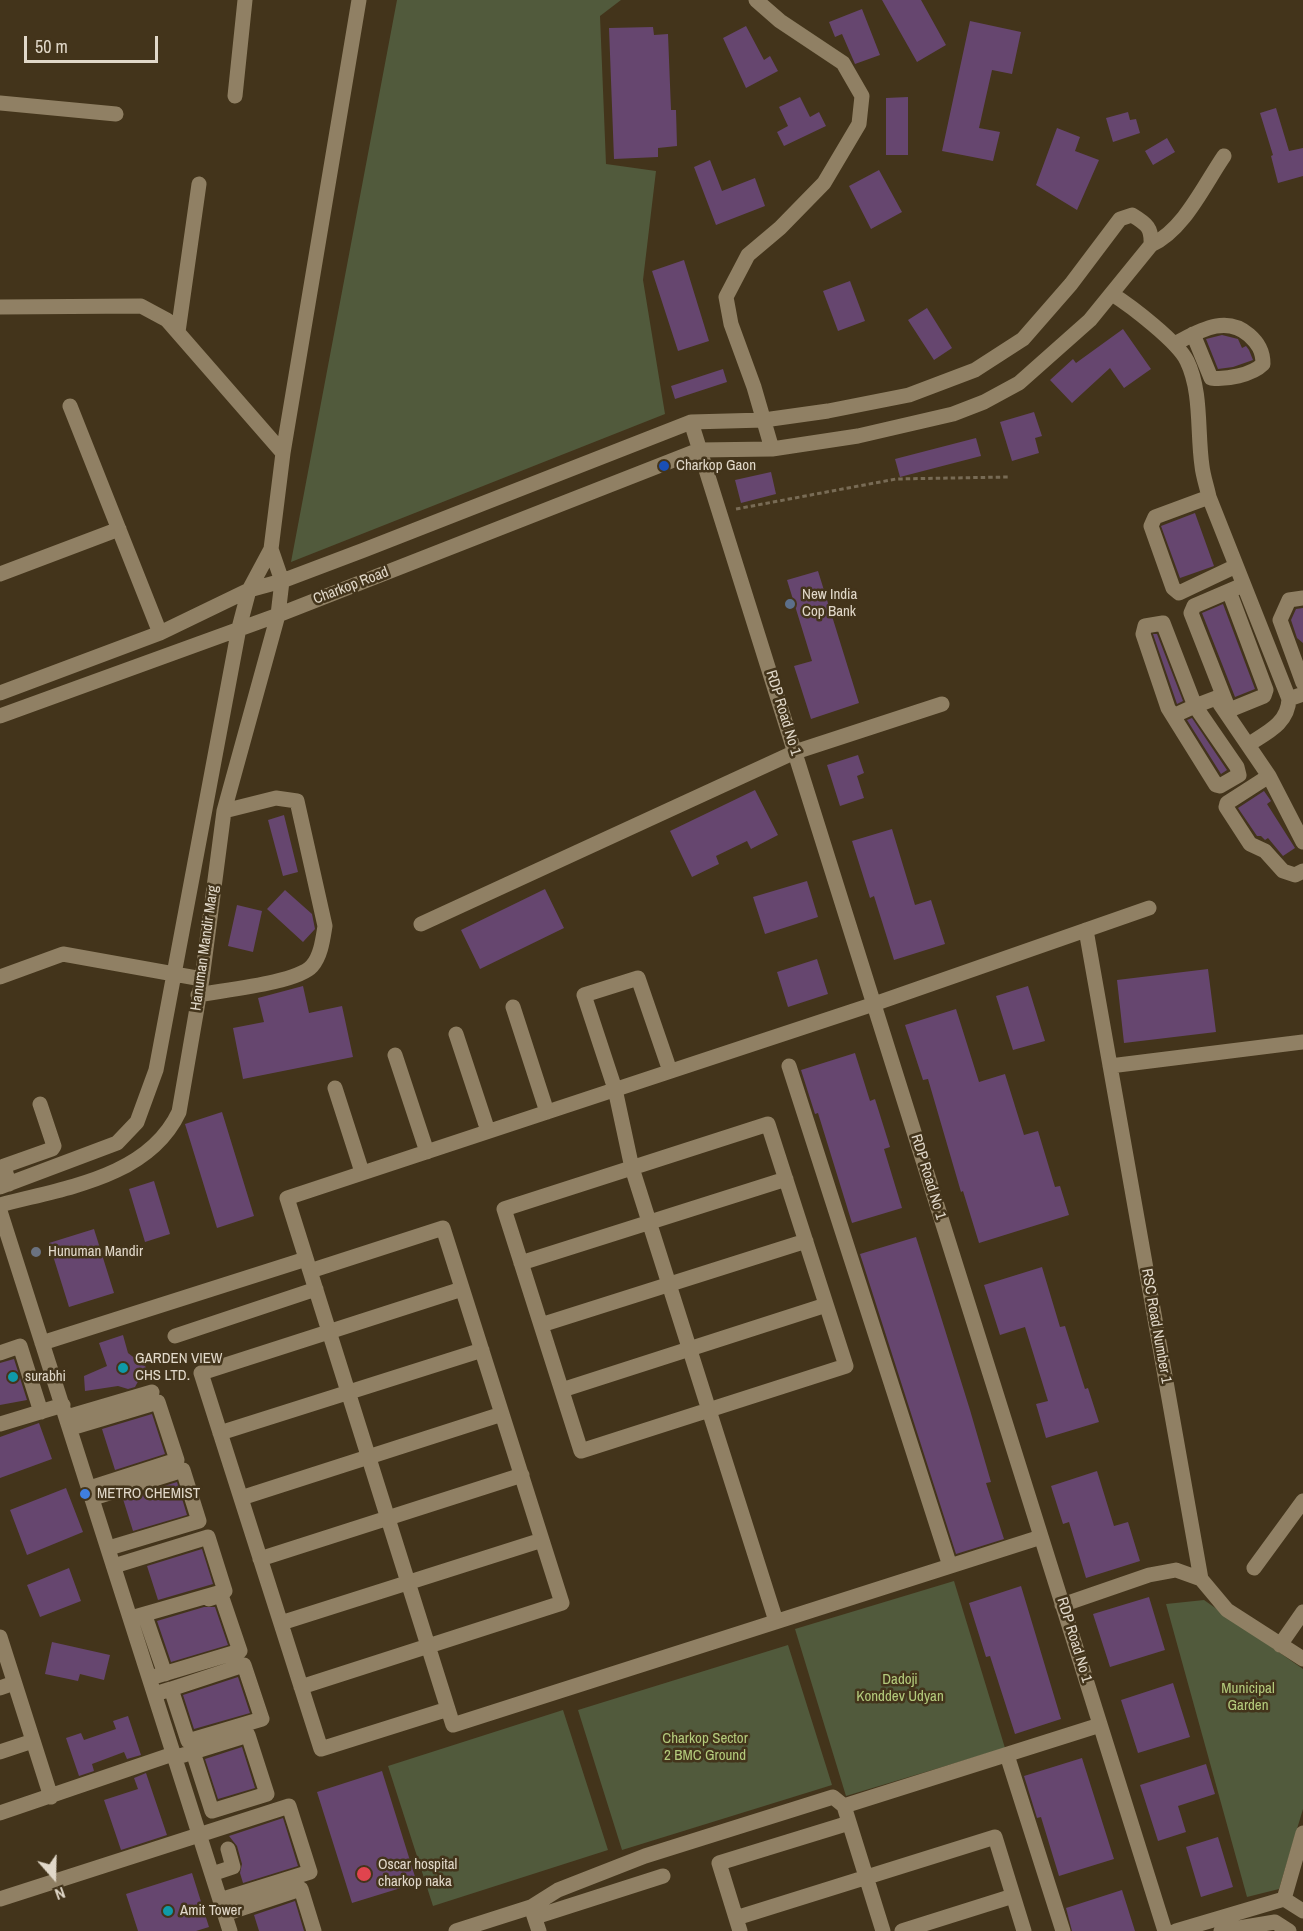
<!DOCTYPE html>
<html>
<head>
<meta charset="utf-8">
<style>
	body { margin:0 }
	#map { position:relative; width:1303px; height:1931px; overflow:hidden; background:#43341b; font-family:"Archivo Narrow",sans-serif }
	canvas { display:block }
	.north { position:absolute; left:24px; top:1847px; width:60px; height:60px; -webkit-text-stroke:4px #43341b; paint-order:stroke; rotate:160deg; font-size:16px; font-weight:700; line-height:24px; text-align:center; color:#e1d8c9 }
	.north::after { content:''; display:block; margin:auto; width:21px; height:27px; background:#e1d8c9; clip-path:polygon(50% 0,100% 100%,50% 72%,0 100%) }
	.scale { position:absolute; left:24px; top:36px; width:134px; height:27px; box-sizing:border-box; border:3px solid #e1d8c9; border-top:0; padding-left:8px; font-size:18px; line-height:21px; white-space:nowrap; color:#e1d8c9; -webkit-text-stroke:4px #43341b; paint-order:stroke }
</style>
</head>
<body>
<div id="map">
<canvas width="1303" height="1931"></canvas>
<div class="north">N</div>
<div class="scale">50 m</div>
</div>
<script>
const ctx = document.querySelector('canvas').getContext('2d');
ctx.lineJoin = 'round';
function fillPath(path, color) { ctx.fillStyle = color; ctx.fill(path, 'evenodd'); }
function trace(path, color, width, dash) { ctx.strokeStyle = color; ctx.lineWidth = width; ctx.lineCap = dash ? 'butt' : 'round'; ctx.setLineDash(dash || []); ctx.stroke(path); }
function label(font, color, halo, rows, align = 'center') {
  ctx.font = font + ' "Archivo Narrow",sans-serif'; ctx.lineWidth = 5; ctx.setLineDash([]); ctx.textBaseline = 'middle'; ctx.strokeStyle = halo; ctx.fillStyle = color; for (const [text, x, y, turn = 0] of rows) {
    ctx.save(); ctx.translate(x, y); ctx.rotate((+turn || 0) * Math.PI / 180); ctx.textAlign = isNaN(turn) ? turn : align; if (halo) ctx.strokeText(text, 0, 0); ctx.fillText(text, 0, 0); ctx.restore();
  }
}
const green = new Path2D(`
	M397,0H621L600,16L606,164L656,171L643,280L665,414L291,562Z
	M954,1581L1005,1748L846,1796L795,1629Z
	M1204,1600L1303,1669V1809L1279,1889L1247,1897L1166,1604Z
	M788,1645L832,1785L622,1850L578,1710Z
	M563,1710L608,1850L433,1906L388,1766Z`);
const building = new Path2D(`
	M882,0H921L946,45L917,62Z
	M862,9L880,55L855,64L842,34L835,37L829,22Z
	M970,21L1021,32L1012,74L992,70L979,128L1000,132L993,161L942,151Z
	M746,26L764,60L770,56L778,71L746,88L723,38Z
	M653,27L654,35L668,34L671,110H676L677,146L658,148V157L614,159L609,28Z
	M800,97L810,117L819,112L826,126L784,146L777,132L788,126L779,107Z
	M908,97V155H886V98Z
	M1276,108L1289,151L1303,148V176L1278,183L1271,156L1273,155L1260,113Z
	M1128,112L1130,120L1136,119L1140,133L1113,142L1106,118Z
	M1057,128L1080,137L1075,151L1099,160L1077,210L1036,185Z
	M1167,138L1175,152L1153,165L1145,151Z
	M710,160L722,191L755,178L765,206L716,225L694,167Z
	M879,170L902,212L871,229L849,186Z
	M684,260L709,341L678,351L652,271Z
	M850,281L865,321L838,331L823,291Z
	M927,308L952,348L934,360L908,320Z
	M1123,329L1151,369L1124,388L1110,368L1072,403L1050,380L1073,359L1076,363Z
	M1222,335L1238,339L1242,348L1246,346L1249,350L1253,360L1233,367L1218,369L1206,339Z
	M723,369L727,382L675,399L671,386Z
	M1034,412L1042,436L1035,438L1039,453L1012,461L1000,422Z
	M976,438L981,456L900,477L895,459Z
	M771,472L776,494L741,503L735,480Z
	M1195,513L1214,566L1180,578L1161,526Z
	M818,571L859,703L811,719L794,666L812,661L787,580Z
	M1223,604L1255,689L1235,697L1202,613Z
	M1303,608V643L1297,638L1291,620L1296,609Z
	M1153,634H1157L1183,701L1177,704Z
	M1192,718L1227,770L1221,774L1187,720Z
	M858,755L864,773L857,776L864,798L840,806L827,765Z
	M755,790L778,835L751,849L747,841L716,856L719,864L692,877L670,831Z
	M1264,791L1271,801L1267,804L1295,848L1283,856L1268,838L1265,840L1261,836H1257L1238,808Z
	M284,815L298,872L283,876L268,820Z
	M892,829L915,905L931,900L945,944L894,960L874,896L870,898L852,841Z
	M807,881L818,917L765,934L753,897Z
	M545,889L564,928L480,969L461,930Z
	M285,890L312,914L315,929L303,942L267,909Z
	M237,905L262,911L253,952L228,946Z
	M817,959L828,994L788,1007L777,972Z
	M1208,969L1216,1032L1124,1043L1117,980Z
	M303,986L309,1013L342,1006L353,1057L243,1079L233,1028L264,1022L258,998Z
	M1028,986L1045,1041L1013,1050L996,996Z
	M956,1009L979,1082L1005,1074L1024,1135L1038,1131L1055,1187L1060,1186L1069,1215L979,1243L963,1191L961,1192L928,1079L923,1080L905,1025Z
	M855,1053L870,1101L875,1099L890,1147L884,1149L902,1208L852,1223L818,1113L815,1114L801,1070Z
	M222,1112L254,1216L217,1228L185,1124Z
	M154,1181L170,1234L145,1242L129,1189Z
	M94,1229L114,1293L69,1307L49,1243Z
	M916,1237L970,1410L991,1482L986,1483L1004,1539L956,1554L860,1254Z
	M1042,1267L1060,1327L1065,1326L1085,1389L1088,1388L1099,1422L1046,1438L1036,1404L1048,1401L1025,1327L1000,1335L984,1285Z
	M123,1335L128,1353L146,1367L135,1387L128,1389L118,1386L85,1391L84,1376L107,1366L99,1343Z
	M14,1359L27,1400L0,1405V1363Z
	M152,1414L165,1454L115,1470L102,1429Z
	M39,1423L52,1459L0,1478V1437Z
	M1097,1471L1114,1526L1128,1522L1140,1561L1086,1578L1069,1522L1063,1524L1051,1486Z
	M177,1482L187,1515L133,1531L123,1499Z
	M66,1488L83,1532L27,1555L10,1510Z
	M202,1549L213,1584L158,1600L147,1566Z
	M69,1568L81,1601L40,1617L27,1585Z
	M1021,1586L1061,1719L1015,1734L990,1656L986,1657L969,1603Z
	M1149,1597L1165,1650L1110,1667L1093,1614Z
	M204,1607H215L228,1645L171,1662L157,1621Z
	M52,1642L110,1655L104,1680L80,1674L78,1681L45,1674Z
	M238,1677L250,1713L194,1729L183,1695Z
	M1173,1683L1190,1737L1138,1753L1121,1700Z
	M128,1716L141,1755L127,1759L124,1752L92,1764L94,1771L79,1776L66,1738L81,1733L84,1740L116,1729L113,1721Z
	M242,1747L255,1788L218,1799L205,1759Z
	M1082,1758L1114,1859L1059,1876L1041,1817L1037,1818L1024,1776Z
	M1206,1764L1215,1794L1178,1806L1186,1832L1158,1841L1140,1785Z
	M382,1771L417,1883L352,1903L317,1792Z
	M146,1773L167,1835L121,1850L104,1800L138,1789L134,1778Z
	M283,1818L298,1866L243,1883L240,1873L242,1864L237,1846L229,1836Z
	M1218,1837L1233,1887L1201,1897L1186,1847Z
	M192,1873L209,1927L196,1931H138L126,1894Z
	M1122,1890L1135,1931H1072L1066,1908Z
	M295,1901L304,1931H259L254,1915Z`);
const path = new Path2D(`
	M736,509L896,479L1008,477`);
const minor = new Path2D(`
	M756,0L780,21L843,63L862,96L859,124L824,183L780,228L748,255L726,297L731,324L754,387L772,449
	M235,96L245,0
	M0,103L116,114
	M1151,245C1184,230 1204,185 1224,156
	M1112,294C1131,306 1178,342 1187,361C1202,392 1197,432 1202,466C1203,476 1207,487 1209,497L1289,699C1288,723 1268,732 1249,744
	M0,307L141,306L167,320L283,453
	M178,332L199,184
	M1174,344C1198,332 1225,314 1249,335C1258,343 1263,351 1263,364C1252,375 1226,380 1211,378L1193,334
	M70,406L160,633
	M691,422L1165,1931
	M1209,497L1155,517L1151,526L1173,588L1179,593L1236,566
	M0,574L119,529
	M1229,591L1266,690L1264,696L1232,709L1227,705L1191,613L1194,606L1243,585
	M1303,598L1289,600L1280,620L1303,683
	M0,693L160,633L249,590L282,581L364,550L691,422L764,420L828,411L909,395L975,370L1023,339L1071,284L1120,219L1132,215C1147,224 1152,228 1151,245L1090,320L1019,383L984,402L953,414L858,436L772,449L699,450L278,615L0,716
	M1289,699L1303,694
	M1220,704L1269,776L1303,842
	M1173,716L1195,706L1163,623L1145,626L1143,634L1168,708L1216,785L1220,786L1239,775L1237,767L1195,706L1216,698
	M1269,776L1227,803L1226,807L1250,844L1265,851L1283,871L1295,875L1303,871
	M421,924L795,752L942,704
	M1086,930L1201,1579
	M0,977L63,954L202,979
	M198,995C223,990 297,983 312,966C321,956 323,938 325,926L297,801L276,798L224,811
	M513,1007L547,1112
	M456,1034L488,1131
	M395,1055L427,1152
	M789,1066L950,1566
	M1110,1066L1303,1042
	M670,1071L638,978L584,995L615,1089L632,1168L776,1621
	M335,1088L362,1172
	M768,1124L846,1366L581,1451L504,1209Z
	M9,1184L4,1166L52,1149L54,1146L40,1104
	M0,1187L117,1143L137,1122L156,1070L239,628L249,590L271,549L283,453L359,0
	M0,1205C63,1188 148,1178 179,1112L202,979L224,811L278,615L282,581L271,549
	M0,1211L230,1931
	M521,1263L786,1179
	M541,1325L806,1241
	M175,1336L316,1289
	M42,1343L306,1259
	M0,1353L20,1346L41,1412
	M562,1390L826,1305
	M67,1417L152,1392
	M0,1424L63,1405
	M71,1428L158,1402L177,1460L90,1488
	M220,1433L482,1350
	M93,1498L183,1470L199,1521L109,1548
	M241,1498L502,1414
	M1041,1537L453,1725L287,1198L874,1004L1149,908
	M260,1559L522,1475
	M114,1566L208,1537L225,1591L131,1618
	M1254,1568L1303,1501
	M1062,1605L1149,1575L1176,1570L1201,1579L1227,1610L1303,1659
	M146,1619L165,1674
	M281,1623L542,1540
	M0,1637L51,1797
	M1280,1645L1303,1612
	M150,1678L240,1651L221,1595L209,1599
	M301,1687L562,1603L443,1228L310,1271
	M0,1688L14,1683
	M155,1694L171,1689L188,1741L262,1719L244,1665L171,1689
	M448,1709L321,1749L201,1373L462,1289
	M0,1752L33,1741
	M1007,1755L1063,1931
	M174,1758L193,1752L212,1811L267,1794L248,1735L193,1752
	M844,1806L1100,1725
	M0,1813L173,1754
	M212,1874L233,1867L228,1849
	M0,1899L289,1806L310,1872L220,1900
	M1284,1899L1303,1911
	M531,1907L539,1931
	M225,1914L301,1889L314,1931
	M535,1917L663,1876
	M736,1918L995,1837L1024,1931
	M456,1931L531,1907L558,1890L645,1856L833,1797L844,1806L883,1931
	M740,1931L719,1863L849,1823
	M902,1931L1013,1896
	M1176,1931L1284,1899L1303,1833
	M1221,1931L1275,1922L1289,1931`);
const markers = [
	[664,466,6,"#1a4fb4"],
	[790,604,6,"#5c6f8a"],
	[36,1252,6,"#6b7280"],
	[123,1368,6,"#0f9aa8"],
	[13,1377,6,"#0f9aa8"],
	[85,1494,6,"#3f7fe0"],
	[364,1874,8,"#e0444e"],
	[168,1911,6,"#0f9aa8"]
];
const poiNames = [
	["Charkop Gaon",676,466],
	["New India",802,595],
	["Cop Bank",802,612],
	["Hunuman Mandir",48,1252],
	["GARDEN VIEW",135,1359],
	["CHS LTD.",135,1376],
	["surabhi",25,1377],
	["METRO CHEMIST",97,1494],
	["Oscar hospital",378,1865],
	["charkop naka",378,1882],
	["Amit Tower",180,1911]
];
const streetNames = [
	["Charkop Road",351,586,-21],
	["RDP Road No 1",783,713,73],
	["Hanuman Mandir Marg",205,948,-82],
	["RDP Road No 1",928,1177,73],
	["RSC Road Number 1",1156,1326,80],
	["RDP Road No 1",1074,1640,73]
];
const parkNames = [
	["Dadoji",900,1680],
	["Konddev Udyan",900,1697],
	["Municipal",1248,1689],
	["Garden",1248,1706],
	["Charkop Sector",705,1739],
	["2 BMC Ground",705,1756]
];
fillPath(green, '#515a3c');
fillPath(building, '#66466f');
trace(path, '#786b55', 3, [4.5, 3]);
trace(minor, '#908064', 15);
for (const [x, y, r, color] of markers) { const dot = new Path2D(); dot.arc(x, y, r, 0, 2 * Math.PI); ctx.fillStyle = color; ctx.fill(dot); trace(dot, '#43341b', 2); }
label('15px', '#e1d8c9', '#43341b', poiNames, 'left');
label('15px', '#e1d8c9', '#43341b', streetNames);
label('15px', '#b4cb7c', '#43341b', parkNames);
</script>
</body>
</html>
